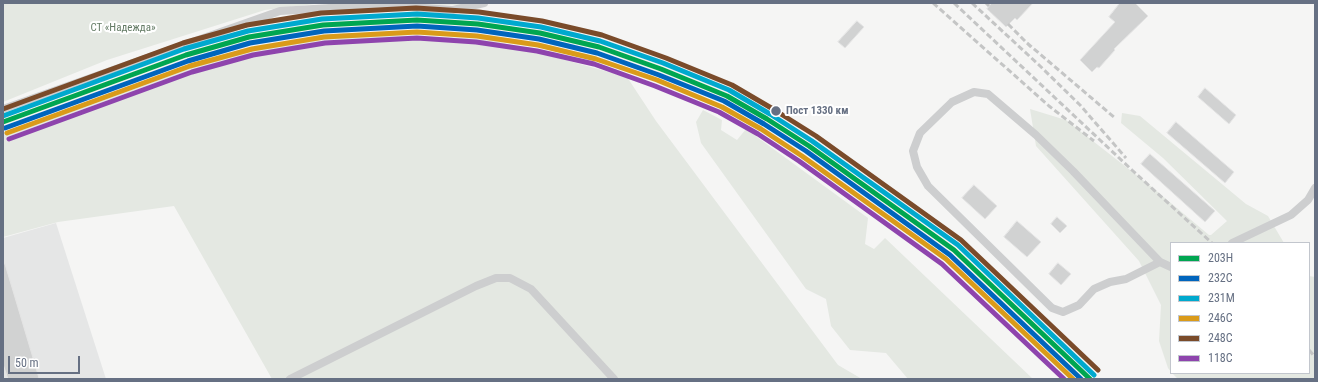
<!DOCTYPE html>
<html>
<head>
<meta charset="utf-8">
<style>
	body { margin:0 }
	#map { position:relative; width:1318px; height:382px; overflow:hidden; background:#f5f5f4; font-family:"Roboto Condensed",sans-serif }
	canvas { display:block }
	.frame { position:absolute; inset:0; border:4px solid #667083; pointer-events:none }
	.legend { position:absolute; left:1170px; top:242px; width:140px; height:132px; box-sizing:border-box; background:#fff; border:1px solid #c2c6cd; margin:0; padding:5px 7px; list-style:none; font-size:12px; color:#667083 }
	.legend li { display:flex; align-items:center; gap:8px; height:20px }
	.legend b { width:20px; border:1px solid #c2c6cd }
	.scale { position:absolute; left:8px; top:356px; width:72px; height:18px; box-sizing:border-box; border:2px solid #667083; border-top:0; padding-left:5px; font-size:12px; line-height:14px; white-space:nowrap; color:#667083; -webkit-text-stroke:3px #fff; paint-order:stroke }
</style>
</head>
<body>
<div id="map">
<canvas width="1318" height="382"></canvas>
<div class="frame"></div>
<ul class="legend">
<li><b style="height:5px;background:#00a651"></b>203Н</li>
<li><b style="height:5px;background:#0065bd"></b>232C</li>
<li><b style="height:5px;background:#00a9ce"></b>231М</li>
<li><b style="height:5px;background:#da9b1a"></b>246С</li>
<li><b style="height:5px;background:#7a4b2a"></b>248С</li>
<li><b style="height:5px;background:#8e44ad"></b>118С</li>
</ul>
<div class="scale">50 m</div>
</div>
<script>
const ctx = document.querySelector('canvas').getContext('2d');
ctx.lineJoin = 'round';
function fillPath(path, color) { ctx.fillStyle = color; ctx.fill(path, 'evenodd'); }
function trace(path, color, width, dash) { ctx.strokeStyle = color; ctx.lineWidth = width; ctx.lineCap = dash ? 'butt' : 'round'; ctx.setLineDash(dash || []); ctx.stroke(path); }
function label(font, color, halo, rows, align = 'center') {
  ctx.font = font + ' "Roboto Condensed",sans-serif'; ctx.lineWidth = 4; ctx.setLineDash([]); ctx.textBaseline = 'middle'; ctx.strokeStyle = halo; ctx.fillStyle = color; for (const [text, x, y, turn = 0] of rows) {
    ctx.save(); ctx.translate(x, y); ctx.rotate((+turn || 0) * Math.PI / 180); ctx.textAlign = isNaN(turn) ? turn : align; if (halo) ctx.strokeText(text, 0, 0); ctx.fillText(text, 0, 0); ctx.restore();
  }
}
const built = new Path2D(`
	M56,223L106,379H3V238Z`);
const green = new Path2D(`
	M3,3H479V5L315,4L265,10L107,60L3,102Z
	M343,33L489,39L627,77L656,121L838,365L862,379H272L174,206L58,222L3,237V133L207,58Z
	M1030,109L1066,120L1153,188L1209,235H1211L1227,221L1163,158L1121,123L1122,113L1140,116L1246,204L1268,216L1284,243H1171V372L1168,368L1159,341L1161,305L1139,261L1036,146Z
	M703,110L722,120L721,130L737,140L746,129L868,218L865,244L874,249L885,238L1033,379H908L886,353L850,350L831,326L826,299L806,289L701,143L696,122Z
	M1309,276L1315,277V379H1178L1172,373H1309Z`);
const building = new Path2D(`
	M992,3H1033L1017,20L1015,18L1006,27L987,9Z
	M1120,3H1135L1148,16L1114,49L1115,50L1099,68L1097,67L1092,72L1080,60L1115,22L1109,17Z
	M857,21L864,27L845,48L838,42Z
	M1205,88L1236,115L1229,124L1198,97Z
	M1176,122L1234,172L1225,183L1167,133Z
	M1150,154L1215,211L1205,222L1141,164Z
	M974,185L997,206L985,219L962,198Z
	M1057,217L1067,226L1060,233L1051,224Z
	M1017,221L1041,242L1027,257L1004,237Z
	M1058,263L1071,274L1061,285L1049,274Z
	M5,264L39,378L35,379H8L3,364V265Z`);
const street = new Path2D(`
	M3,109L280,11L381,5L453,10L484,3
	M1232,243L1291,215L1308,200L1315,188
	M1160,262L1126,279L1110,282L1094,289L1079,305L1063,312L1052,308L928,186L917,167L913,151L920,133L952,102L974,92L988,94L1036,135L1073,171L1160,262L1171,267
	M290,379L476,286L496,278H510L531,289L614,379`);
const rail = new Path2D(`
	M933,3L1049,106L1094,141
	M954,3L1133,171L1212,243
	M972,3L1039,65L1080,105L1126,158
	M986,3L989,6
	M1008,24L1031,47
	M1027,43L1115,118
	M1309,350L1315,357`);
const rail1 = new Path2D(`
	M3,122L186,55L249,37L323,25L417,20L478,24L540,33L599,47L661,69L727,96L767,119L809,146L954,250L1090,379`);
const rail2 = new Path2D(`
	M5,128L188,61L250,43L324,31L417,26L477,30L539,39L597,53L659,75L724,101L764,124L806,151L950,255L1081,379`);
const rail3 = new Path2D(`
	M3,116L184,49L248,31L322,19L417,14L478,18L541,27L600,41L663,63L729,90L770,114L812,141L958,245L1094,375`);
const rail4 = new Path2D(`
	M7,133L190,66L252,49L324,37L417,32L477,36L538,45L596,59L657,80L722,107L761,129L802,156L946,259L1073,379`);
const rail5 = new Path2D(`
	M3,109L183,43L247,25L321,13L416,8L479,12L542,21L602,35L666,58L732,85L773,109L816,136L961,240L1098,370`);
const rail6 = new Path2D(`
	M9,139L192,72L253,55L325,43L417,38L476,42L537,51L594,64L655,86L719,112L758,134L799,161L942,264L1064,379`);
const markers = [
	[776,111,5.5,"#667083"]
];
const parkNames = [
	["СТ «Надежда»",123,28]
];
const stopNames = [
	["Пост 1330 км",786,111]
];
fillPath(built, '#e5e6e6');
fillPath(green, '#e4e8e2');
fillPath(building, '#d1d2d2');
trace(building, '#e4e4e4', 1);
trace(street, '#cdcecf', 8);
trace(rail, '#c4c5c5', 3, [6, 3]);
trace(rail1, '#00a651', 5);
trace(rail2, '#0065bd', 5);
trace(rail3, '#00a9ce', 5);
trace(rail4, '#da9b1a', 5);
trace(rail5, '#7a4b2a', 5);
trace(rail6, '#8e44ad', 5);
for (const [x, y, r, color] of markers) { const dot = new Path2D(); dot.arc(x, y, r, 0, 2 * Math.PI); ctx.fillStyle = color; ctx.fill(dot); trace(dot, '#fff', 1.5); }
label('11px', '#647b65', '#fff', parkNames);
label('bold 11px', '#667083', '#fff', stopNames, 'left');
</script>
</body>
</html>
